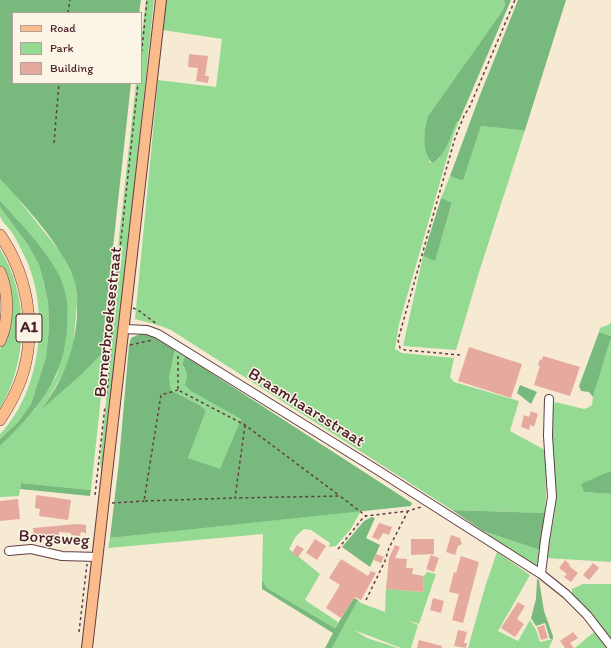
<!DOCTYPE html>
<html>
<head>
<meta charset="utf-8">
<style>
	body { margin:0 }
	#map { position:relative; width:611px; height:648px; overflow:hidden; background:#f6ead2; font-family:Itim,sans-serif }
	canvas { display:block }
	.legend { position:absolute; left:12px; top:12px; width:130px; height:72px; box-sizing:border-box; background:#fcf5e5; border:1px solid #b59f9b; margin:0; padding:5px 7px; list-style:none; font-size:12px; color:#4a1f2b }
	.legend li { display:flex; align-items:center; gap:8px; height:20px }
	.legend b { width:20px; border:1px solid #b59f9b }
</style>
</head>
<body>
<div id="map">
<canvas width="611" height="648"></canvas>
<ul class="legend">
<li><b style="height:5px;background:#fabc8b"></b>Road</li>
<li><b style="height:11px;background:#95da93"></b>Park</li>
<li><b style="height:11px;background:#e6a99e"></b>Building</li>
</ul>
</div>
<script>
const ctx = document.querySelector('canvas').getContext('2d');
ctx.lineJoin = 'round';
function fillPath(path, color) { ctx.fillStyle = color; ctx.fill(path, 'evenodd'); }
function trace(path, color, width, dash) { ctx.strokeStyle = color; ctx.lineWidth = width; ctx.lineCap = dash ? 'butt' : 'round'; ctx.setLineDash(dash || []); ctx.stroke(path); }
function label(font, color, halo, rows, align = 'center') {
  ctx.font = font + ' Itim,sans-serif'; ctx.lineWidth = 3; ctx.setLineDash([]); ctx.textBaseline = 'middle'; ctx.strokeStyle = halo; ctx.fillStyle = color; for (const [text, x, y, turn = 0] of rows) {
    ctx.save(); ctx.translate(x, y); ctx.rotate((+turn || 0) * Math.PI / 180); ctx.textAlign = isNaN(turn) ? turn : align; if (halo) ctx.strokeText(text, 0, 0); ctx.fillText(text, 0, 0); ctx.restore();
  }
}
const green = new Path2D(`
	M146,0H154L103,484L100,462L111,350L109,329L136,83H141V43Z
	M166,0H504L505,5L503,10L428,116L426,121L424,138L426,150L430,163L439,159L454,126L457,122L459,121L453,137L399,324L395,349L402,353L454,358L450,377L454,382L519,401L510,431L545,450L546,495L545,513L452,510L171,330L158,325L135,319L158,80L216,87L222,39L163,30Z
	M481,126L519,130H525L480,269L456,350L403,346L423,256L435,260L452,204L441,198L450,176L463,181Z
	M0,179L14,194L62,254L74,279L76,289L77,303L73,347L65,370L43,408L82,374L106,350L91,490L21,483L19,496L0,497V446L35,409L56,377L65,345L68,313L53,266L17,219L0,201Z
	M0,207L28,245L39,265L44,283L48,302L49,328L46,357L31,404L18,422L0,439V434C41,392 50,312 26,259C21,249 17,240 11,231C8,227 2,222 0,216C0,214 0,210 0,207Z
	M0,249C30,297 28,361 0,408V349L6,337L0,265Z
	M611,322V336L599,332L600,328L608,325Z
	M611,338V472H608L584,492L611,494V562L546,558L555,512L553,510L550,416L555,402L584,409L587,408L592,405L593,397Z
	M175,350L185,356L182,364L186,369L188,376L217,405L241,419L220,470L188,458L206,411C202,404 180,396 171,390L169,377Z
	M361,511L350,530L336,546L329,547L330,543L311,530L304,529L296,536L289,549L320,574L305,600L338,622L335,628L267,588L262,580L263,534L108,548L110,538Z
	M483,531L540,550L536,567L534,566Z
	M497,552L530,575L498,631L518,641L530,620L536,630L540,642L553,639L549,648H468L485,587Z
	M427,572L436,574L419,624L407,620L418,625L411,648H401L354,630L367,638L398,648H332L358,600L361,603L385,612L386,589L423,592L424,576Z
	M583,584H611V641L572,595V589Z
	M594,632L607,648H575Z`);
const forest = new Path2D(`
	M0,0H141L139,13H13V83H131L104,329L106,350L82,374L41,410C63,380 74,353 77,317C77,303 78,290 73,277C60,243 25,206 0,179Z
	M504,0H511L459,121L457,122C450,135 446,157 432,163C422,152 423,130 428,116L503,10L505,5Z
	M518,0H566L525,130H519L481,126L463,181L450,176L480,95Z
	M441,198L452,203L435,261L423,256Z
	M0,201C19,221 48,252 60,277C67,294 69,309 67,328C64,380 36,411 0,446V439L18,422L31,404L46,357L49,328L48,302L44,283L39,265L28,245L0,207Z
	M599,332L611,336V338L593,397L589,392L581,391L579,386Z
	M140,334L154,336L175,350L169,377L171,390C180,396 202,404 206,411L188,458L220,469L241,419L191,391L185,385C188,376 188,372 182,364L185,356L412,503L411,506L110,538L119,461L129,345L131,338Z
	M520,385L537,392L531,404L517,393Z
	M608,472H611V494L584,492L581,484Z
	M21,483L91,490L90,496L20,489Z
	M452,510L545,513L547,517L540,550L483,531Z
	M372,517L375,518L366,538L380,545L370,567L342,547L364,521Z
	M537,579L539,580L544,611L553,636V639H550L545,623L536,626L531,618L536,599Z
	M262,580L267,588L335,628L354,598L358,600L332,648H325L333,633L262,589Z`);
const building = new Path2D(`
	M189,54L208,56L205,76H209L208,83L196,81L198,68L188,67Z
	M469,347L522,364L511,398L458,381Z
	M543,356L580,367L570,396L534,385L540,366L538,365L540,359L542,360Z
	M531,411L538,414L534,427L530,425L529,430L521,427L524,415L529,417Z
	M36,495L71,500L68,520L39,516L40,509L35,508Z
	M18,499L20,519L0,521V501Z
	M379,523L392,527L389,535L383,533L379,540L372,537Z
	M77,524L86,525V533L81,532L80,536L71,535V533L59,532V536L34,538L33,528Z
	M451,535L460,538L462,544L458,546L455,555L446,552Z
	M315,539L326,546L317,560L306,553Z
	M411,539H434V554L411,555Z
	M297,545L304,549L298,557L292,553Z
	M395,545L400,547L395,558L407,559L406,568H413L412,574L424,576L423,592L386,589L389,558Z
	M376,554L384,557L381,563L374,560Z
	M431,555L439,558L434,572L426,569Z
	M461,556L479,562L463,623L452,620L459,594L449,592L454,572L456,573Z
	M341,559L368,576L371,571L376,573L361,600L355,597L341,618L326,608L340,585L329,578Z
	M565,560L570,565L569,566L578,573L571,582L564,577L567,574L559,568Z
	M593,563L599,568L589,580L583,575Z
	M433,598L444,601L441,613L430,610Z
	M518,602L525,606L517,619L524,624L515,637L501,628Z
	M544,625L548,638L541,640L537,627Z
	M458,630L467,632L464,643H467L466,648L454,646Z
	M573,632L578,638L570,643L574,648H565L560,641Z
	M419,640L442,646V648H417Z`);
const path = new Path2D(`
	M68,13L70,0
	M141,58L147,0
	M54,143L59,83
	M133,308L138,310L158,325
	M130,345L153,340
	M460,355L405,350L400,348L398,340L455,138L464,116L470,106L515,0
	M178,356V390L245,425L340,496
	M178,390L161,395L144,501L235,498
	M107,394L114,305L138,83
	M245,425L235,498L340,496L366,516
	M95,495L105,406
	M112,503L144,501
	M338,549L362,519L366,516L408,511L421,507
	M366,600L385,561L389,548L408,511
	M79,632L87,564`);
const minor = new Path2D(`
	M124,329L147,330L158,334L379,471L541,574L566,594L587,615L611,646
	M9,551L31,549L62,556L98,557
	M541,574L545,540L552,497L548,436L549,399`);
const major = new Path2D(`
	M87,648L161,0`);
const highway = new Path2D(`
	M0,235C27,274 36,325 24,370C19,388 10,405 0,420
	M0,272C9,292 9,322 0,341`);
const shields = [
	[29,328,26]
];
const shieldNames = [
	["A1",29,328]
];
const streetNames = [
	["Bornerbroeksestraat",109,322,-84],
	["Braamhaarsstraat",306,408,32],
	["Borgsweg",54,539,4]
];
fillPath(green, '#95da93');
fillPath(forest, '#78ba7d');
fillPath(building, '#e6a99e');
trace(minor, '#643d44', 10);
trace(major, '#643d44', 12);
trace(highway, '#643d44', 12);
trace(path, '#643d44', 1.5, [3, 3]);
trace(minor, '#fff', 8);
trace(major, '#fabc8b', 10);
trace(highway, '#fabc8b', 11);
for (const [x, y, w] of shields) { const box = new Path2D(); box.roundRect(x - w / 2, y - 14, w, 28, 3); ctx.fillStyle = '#fcf5e5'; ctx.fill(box); trace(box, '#4a1f2b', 1); }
label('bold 16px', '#4a1f2b', null, shieldNames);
label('17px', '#4a1f2b', '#fcf5e5', streetNames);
</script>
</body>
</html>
